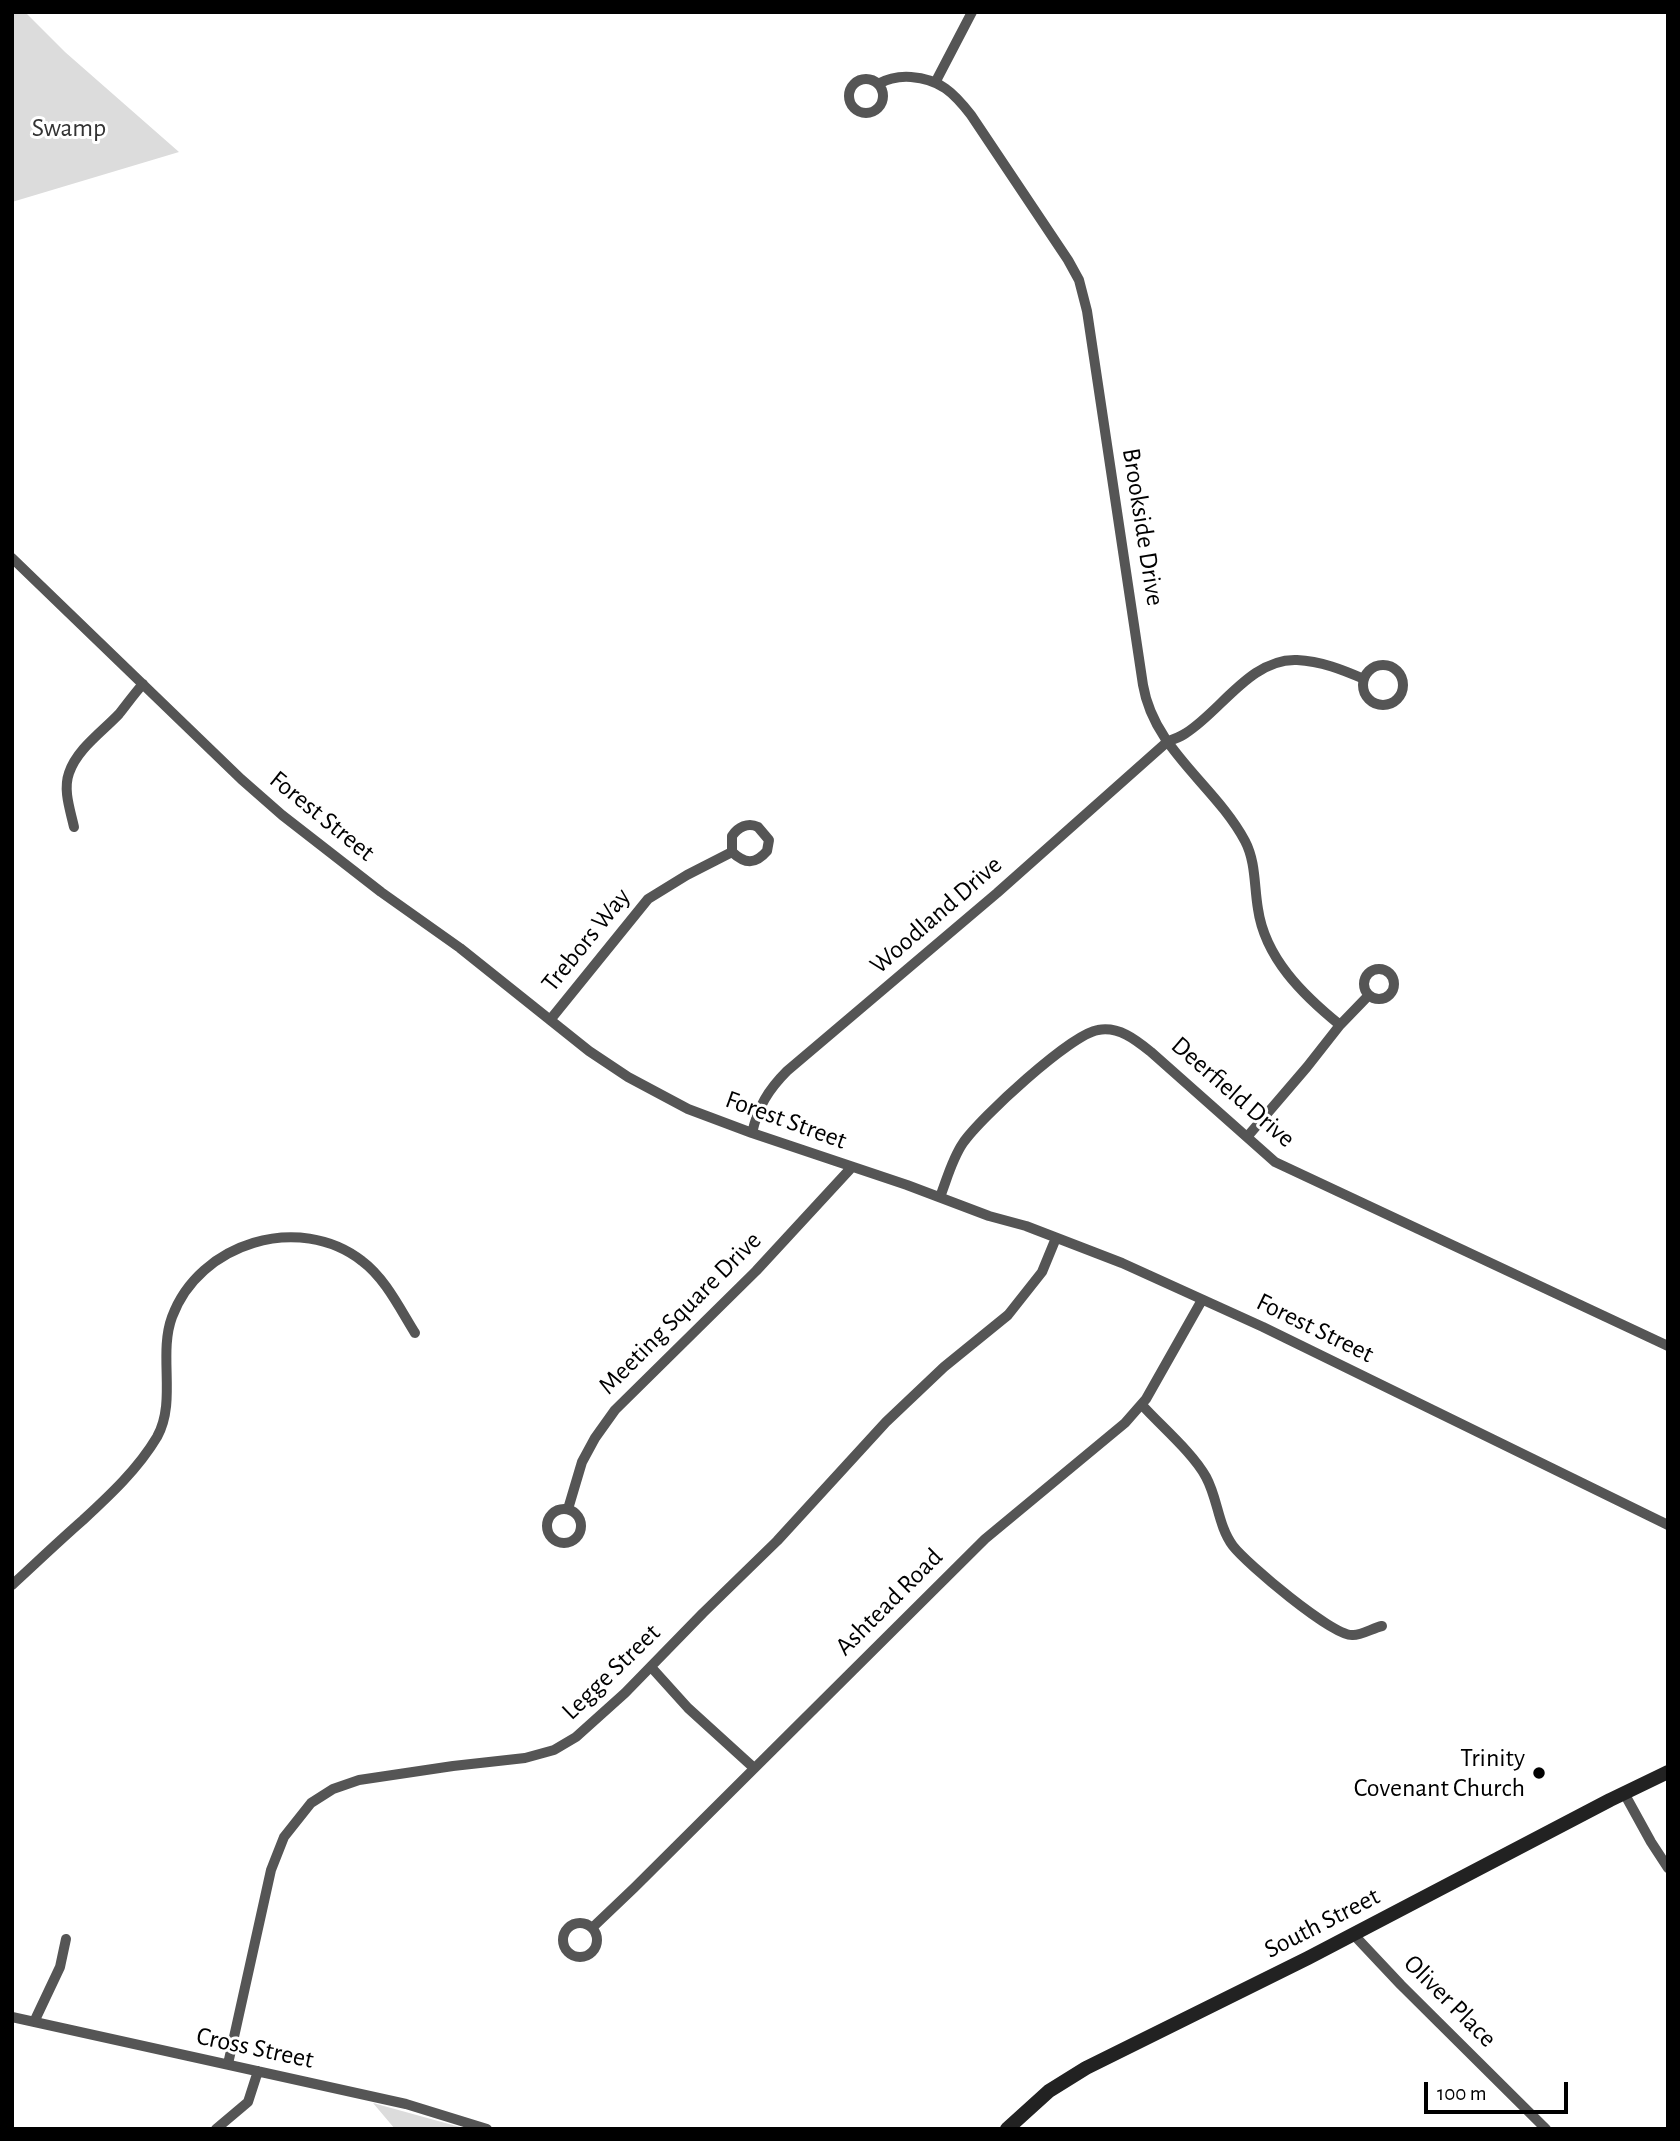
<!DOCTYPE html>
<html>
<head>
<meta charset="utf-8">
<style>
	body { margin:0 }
	#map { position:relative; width:1680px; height:2141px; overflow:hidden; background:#fff; font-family:"Alegreya Sans",sans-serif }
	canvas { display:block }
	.frame { position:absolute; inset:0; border:14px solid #000; pointer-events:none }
	.scale { position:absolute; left:1424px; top:2082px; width:144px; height:32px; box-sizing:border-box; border:4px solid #000; border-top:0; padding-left:9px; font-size:21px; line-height:24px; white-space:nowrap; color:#000; -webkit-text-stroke:5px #fff; paint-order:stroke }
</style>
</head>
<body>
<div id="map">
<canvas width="1680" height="2141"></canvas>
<div class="frame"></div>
<div class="scale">100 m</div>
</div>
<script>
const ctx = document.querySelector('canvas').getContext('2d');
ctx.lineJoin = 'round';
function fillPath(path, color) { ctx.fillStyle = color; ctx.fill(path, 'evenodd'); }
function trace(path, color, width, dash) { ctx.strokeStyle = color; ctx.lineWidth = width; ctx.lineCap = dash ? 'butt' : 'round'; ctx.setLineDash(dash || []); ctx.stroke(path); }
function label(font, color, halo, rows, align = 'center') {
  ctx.font = font + ' "Alegreya Sans",sans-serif'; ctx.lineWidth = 6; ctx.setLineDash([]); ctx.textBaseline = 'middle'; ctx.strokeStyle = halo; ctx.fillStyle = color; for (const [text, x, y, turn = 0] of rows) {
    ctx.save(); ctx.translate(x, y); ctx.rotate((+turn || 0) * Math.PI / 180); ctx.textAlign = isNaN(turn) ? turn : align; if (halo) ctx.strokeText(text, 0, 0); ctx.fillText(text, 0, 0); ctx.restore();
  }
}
const green = new Path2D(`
	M12,12H25L65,52L179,152L12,202Z
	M373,2103L467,2129H395Z`);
const street = new Path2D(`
	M849 96a17 17 0 1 1 34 0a17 17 0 1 1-34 0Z
	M936,81L972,12
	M878,84C889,78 898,76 911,77C940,79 954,93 971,115L1068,260L1079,280L1087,311L1143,685C1154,750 1215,785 1245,841C1256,862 1254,886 1258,909C1265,958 1303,995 1340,1025
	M12,558L241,779L282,815L381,892L460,948L589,1051L628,1077L688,1109L752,1133L907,1185L989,1216L1026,1226L1122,1263L1263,1327L1668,1525
	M1363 685a20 20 0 1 1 40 0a20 20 0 1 1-40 0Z
	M74,827C70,809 63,790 69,773C77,749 102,732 119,714C127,704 134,694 143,684
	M1364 984a15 15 0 1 1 30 0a15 15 0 1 1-30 0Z
	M550,1020L648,899L687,875L732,852C745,864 755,865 767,851L769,840L758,827C748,822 738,827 732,836V852
	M752,1133C758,1107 768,1090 787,1071L997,893L1167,742C1173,739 1181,737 1186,733C1221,711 1251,658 1297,660C1321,661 1343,670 1364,679
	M1247,1137L1307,1067L1340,1025L1369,995
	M940,1197C947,1179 952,1159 963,1143C980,1118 1071,1034 1098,1030C1119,1026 1136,1040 1151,1052L1275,1162L1668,1346
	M1142,1405C1161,1426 1193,1453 1206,1477C1218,1499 1218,1526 1233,1546C1247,1564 1331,1635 1352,1635C1360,1636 1373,1628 1382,1626
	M568,1509L582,1462L595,1438L615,1410L756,1271L852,1167
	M547 1526a17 17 0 1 1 34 0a17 17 0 1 1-34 0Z
	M12,1585C36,1563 59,1541 83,1520C110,1495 138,1469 157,1437C177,1401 158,1355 172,1317C199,1243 299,1212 362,1261C385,1278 400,1309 415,1333
	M651,1667L688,1708L754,1768
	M1624,1793L1651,1842L1668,1868
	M563 1940a17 17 0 1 1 34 0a17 17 0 1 1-34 0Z
	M592,1928L634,1888L985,1539L1125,1423L1146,1399L1202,1300
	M1353,1934L1401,1985L1546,2129
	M12,2017L406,2104L487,2129
	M34,2022L60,1967L66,1939
	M228,2064L271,1870L284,1837L311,1803L333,1789L359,1780L453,1766L525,1758L554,1750L576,1737L625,1693L703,1613L777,1541L886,1422L944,1367L1008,1315L1042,1272L1056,1238
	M216,2129L248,2102L258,2071`);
const secondary = new Path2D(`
	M1007,2129L1049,2091L1086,2068L1308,1958L1610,1800L1668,1772`);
const markers = [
	[1539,1773,7,"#000"]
];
const parkNames = [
	["Swamp",69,128]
];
const streetNames = [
	["Brookside Drive",1143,527,81],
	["Forest Street",322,816,39],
	["Woodland Drive",936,915,-41],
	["Trebors Way",586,940,-51],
	["Deerfield Drive",1233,1092,41],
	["Forest Street",786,1120,20],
	["Meeting Square Drive",680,1313,-45],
	["Forest Street",1315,1328,26],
	["Ashtead Road",889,1602,-45],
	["Legge Street",611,1672,-44],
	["South Street",1322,1923,-27],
	["Oliver Place",1450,2001,45],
	["Cross Street",255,2048,12]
];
const poiNames = [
	["Trinity",1525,1758],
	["Covenant Church",1525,1788]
];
fillPath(green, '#dcdcdc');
trace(street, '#555', 10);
trace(secondary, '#222', 14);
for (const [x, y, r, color] of markers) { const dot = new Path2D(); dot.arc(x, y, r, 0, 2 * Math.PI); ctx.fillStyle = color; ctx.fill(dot); trace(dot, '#fff', 2.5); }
label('26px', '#333', '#fff', parkNames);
label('26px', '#000', '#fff', streetNames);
label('26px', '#000', '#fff', poiNames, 'right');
</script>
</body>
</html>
